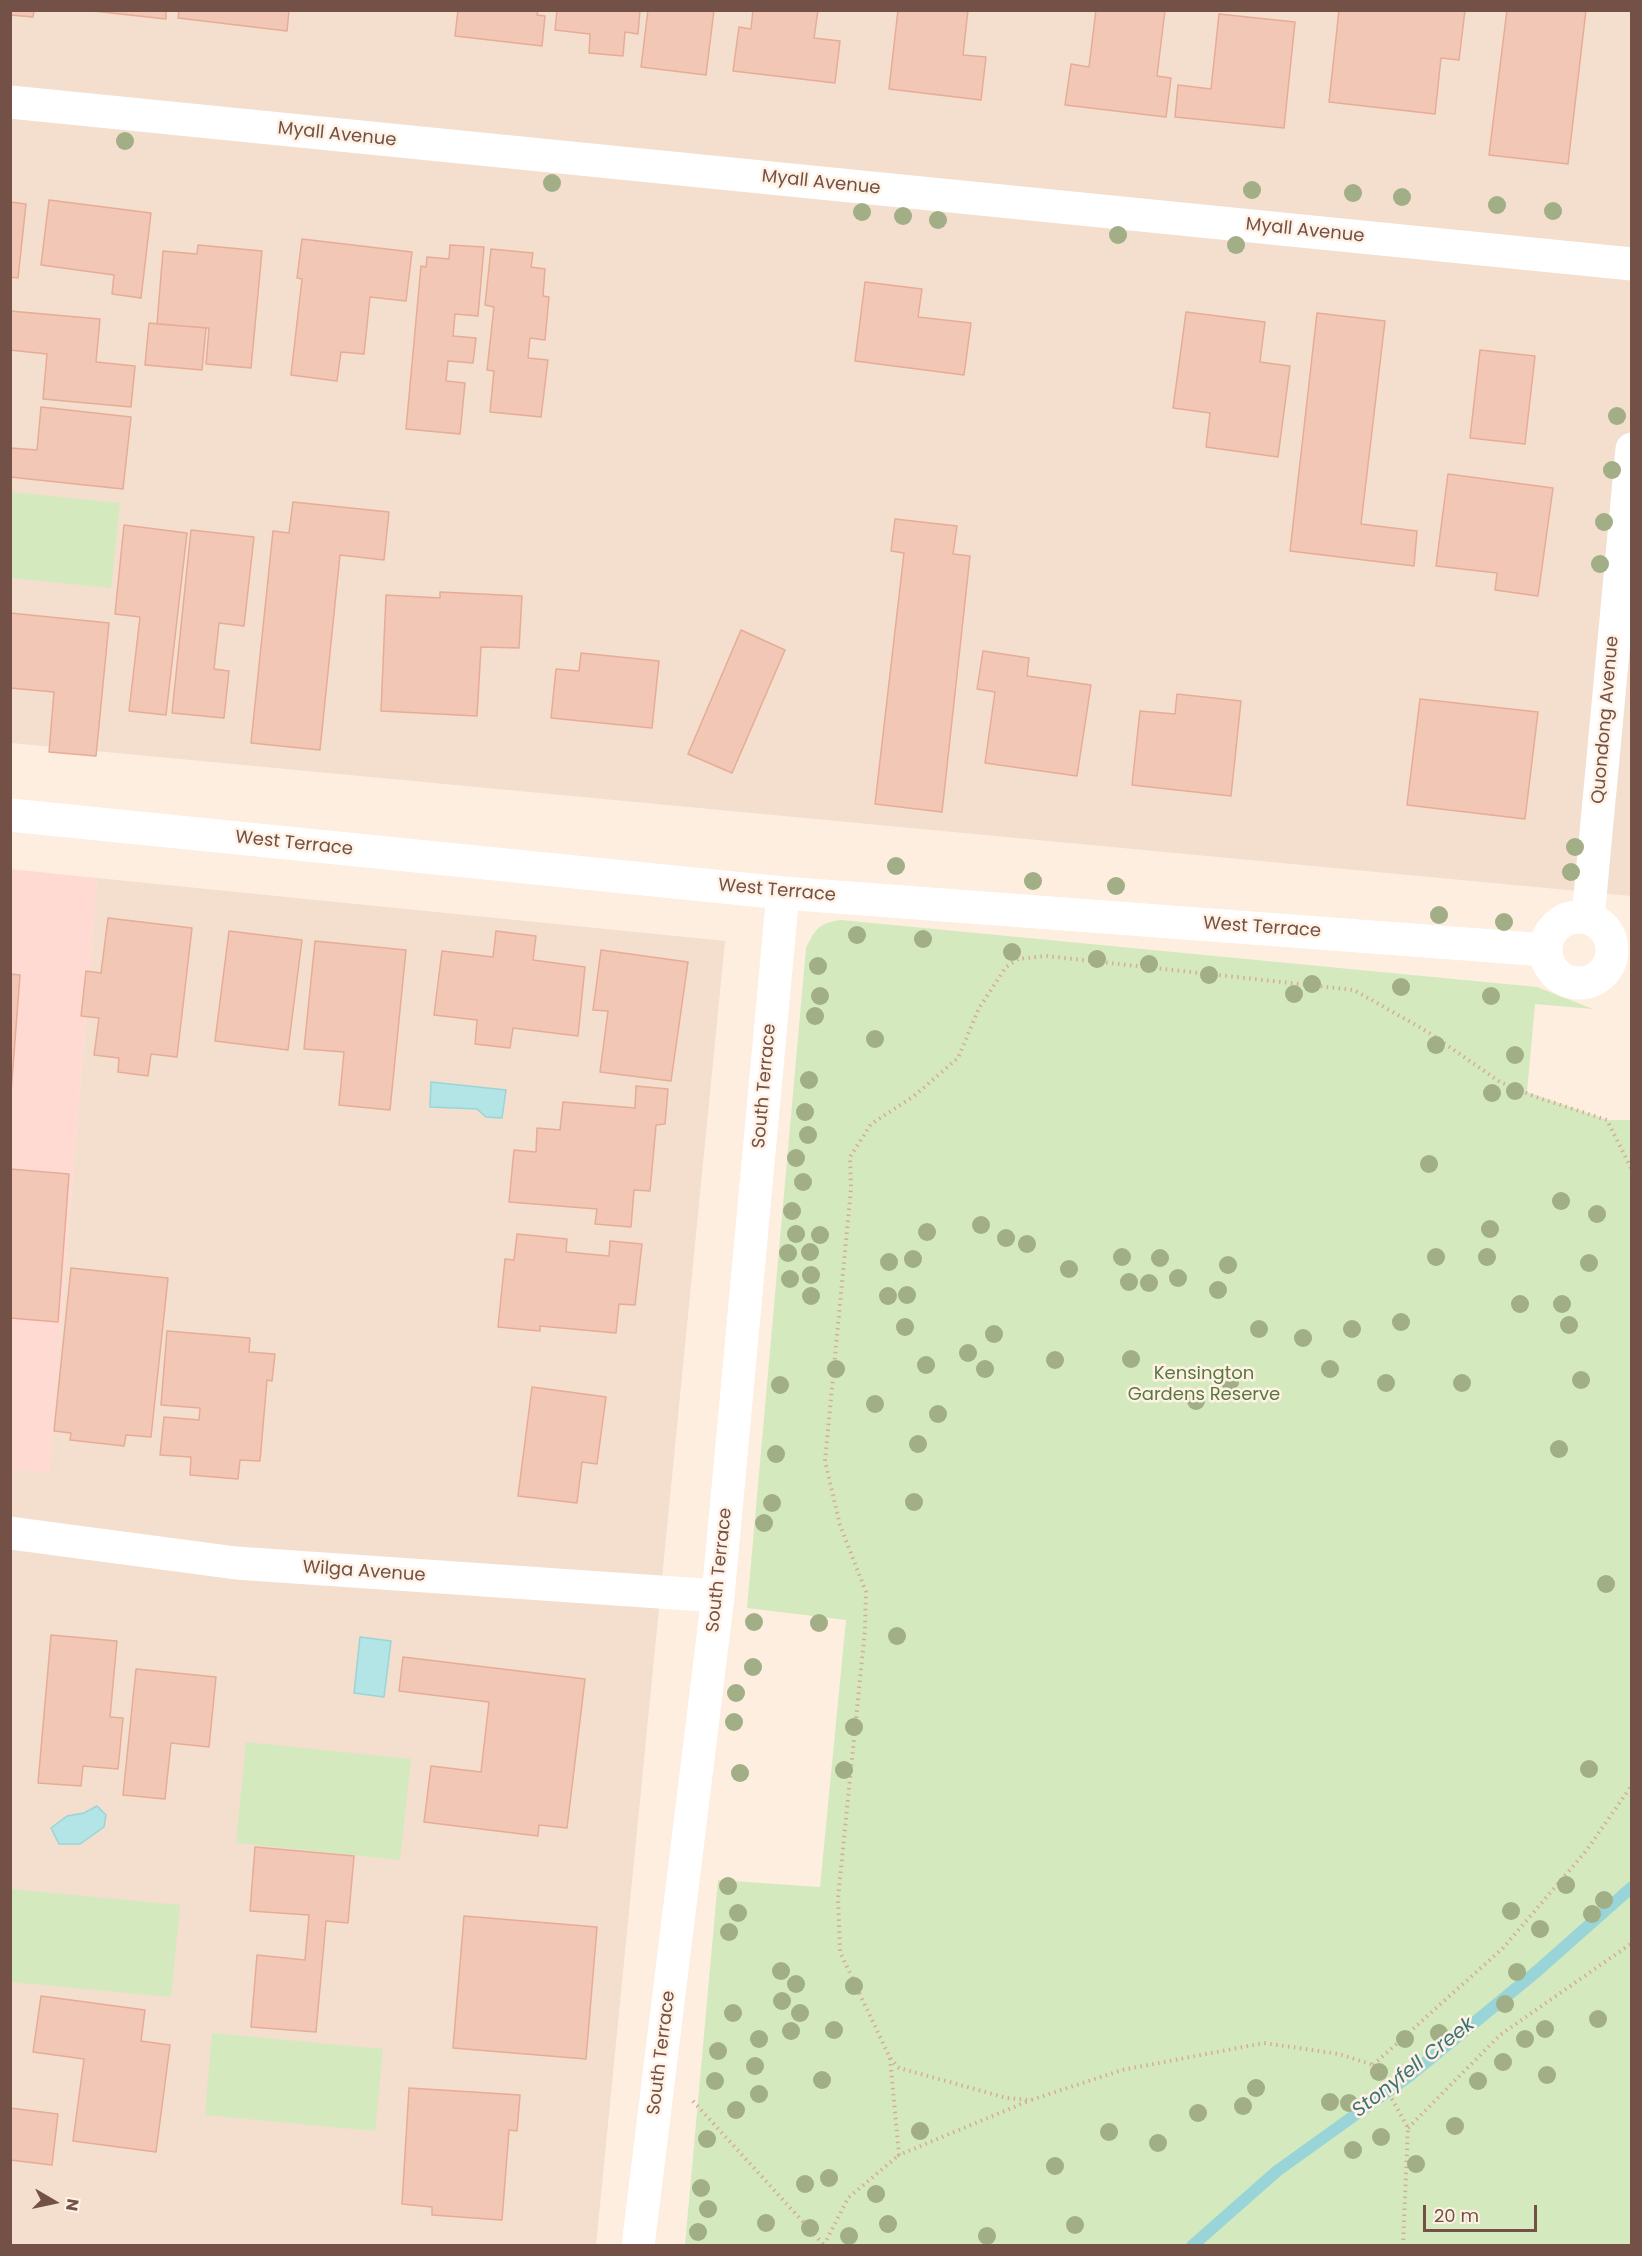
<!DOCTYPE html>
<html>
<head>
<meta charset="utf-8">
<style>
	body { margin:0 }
	#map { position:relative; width:1642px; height:2256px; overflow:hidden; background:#fdeedf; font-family:Poppins,sans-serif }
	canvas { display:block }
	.frame { position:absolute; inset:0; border:12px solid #735146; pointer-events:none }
	.north { position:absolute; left:24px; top:2172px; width:60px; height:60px; -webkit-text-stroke:4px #fff2e5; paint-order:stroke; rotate:99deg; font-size:16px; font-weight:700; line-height:24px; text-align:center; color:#735146 }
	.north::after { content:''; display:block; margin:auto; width:21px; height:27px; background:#735146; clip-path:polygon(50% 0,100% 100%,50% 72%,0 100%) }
	.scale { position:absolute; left:1423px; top:2205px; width:114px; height:27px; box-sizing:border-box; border:3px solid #735146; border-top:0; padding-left:8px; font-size:18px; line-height:21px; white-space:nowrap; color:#735146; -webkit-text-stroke:4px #fff2e5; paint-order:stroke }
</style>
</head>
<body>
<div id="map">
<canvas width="1642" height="2256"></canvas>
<div class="frame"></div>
<div class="north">N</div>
<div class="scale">20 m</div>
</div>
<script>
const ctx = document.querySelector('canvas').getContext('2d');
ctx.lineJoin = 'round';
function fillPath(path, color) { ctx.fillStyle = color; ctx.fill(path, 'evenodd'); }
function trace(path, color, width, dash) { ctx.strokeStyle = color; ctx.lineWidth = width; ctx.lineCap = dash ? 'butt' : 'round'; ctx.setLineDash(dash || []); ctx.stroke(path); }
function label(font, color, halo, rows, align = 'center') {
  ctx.font = font + ' Poppins,sans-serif'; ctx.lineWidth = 5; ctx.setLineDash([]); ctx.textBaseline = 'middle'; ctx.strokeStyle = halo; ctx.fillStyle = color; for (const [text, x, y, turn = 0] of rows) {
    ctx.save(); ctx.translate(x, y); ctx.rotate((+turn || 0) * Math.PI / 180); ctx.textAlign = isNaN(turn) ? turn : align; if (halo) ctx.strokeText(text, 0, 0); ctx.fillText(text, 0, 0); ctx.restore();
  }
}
const residential = new Path2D(`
	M10,11H1631V896L11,743Z
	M97,878L725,941L596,2245H11L10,1469L49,1472Z`);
const commercial = new Path2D(`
	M10,869L97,878L49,1473L11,1469Z`);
const green = new Path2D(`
	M11,492L120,503L111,588L11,578Z
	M841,920L1537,987L1593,1009L1535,1004L1527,1092L1607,1120H1631V2245H685L718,1880L820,1887L846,1620L747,1608L806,948C816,928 819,923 841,920Z
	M246,1742L411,1759L400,1860L236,1843Z
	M11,1889L180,1905L171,1997L11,1982Z
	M212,2033L383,2049L375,2131L205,2115Z`);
const water = new Path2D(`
	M431,1082L506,1090L502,1118L486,1117L477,1109L430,1107Z
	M360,1637L391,1641L384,1697L354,1693Z
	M97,1806L106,1815L104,1827L80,1844H59L51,1828L67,1816L84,1813Z`);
const stream = new Path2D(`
	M1192,2246L1277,2171L1408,2077L1536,1972L1632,1887`);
const building = new Path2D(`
	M10,10H34L33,17L10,15Z
	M84,10H166V19Z
	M179,10H289L287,31L178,18Z
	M458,10H538L537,15L545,16L542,46L455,36Z
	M557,10H640L638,34L625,32L623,56L589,53L590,34L555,30Z
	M648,10H714L706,75L641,67Z
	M753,10H818L814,38L840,41L835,83L733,71L739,27L751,29Z
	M898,10H968L963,55L986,57L981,100L889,89Z
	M1096,10H1165L1157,76L1171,78L1166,117L1065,105L1071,64L1089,67Z
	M1339,10H1465L1459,60L1441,58L1435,114L1329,102Z
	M1507,10H1586L1568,164L1489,155Z
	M1219,14L1295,22L1284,128L1175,117L1178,85L1211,89Z
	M49,200L151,213L141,298L112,294L114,275L41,265Z
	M10,202L26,204L18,278L10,277Z
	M302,239L412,252L406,301L370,297L364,354L341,352L337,381L291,375L302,279L297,278Z
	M198,245L262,251L251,368L206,364L209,328L157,324L163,251L197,254Z
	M450,245L484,247L478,316L455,314L453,336L476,338L473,363L448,361L446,381L465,383L460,434L406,429L421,266L426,267L427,257L449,259Z
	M491,249L533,253L531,267L545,269L543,296L549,297L545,340L530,338L528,358L548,360L541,417L490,412L494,371L487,370L494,307L485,305Z
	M865,282L922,289L918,317L971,323L964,375L855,361Z
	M10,311L100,319L96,362L135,366L131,407L43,399L47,354L10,350Z
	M1186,312L1265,322L1260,362L1290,366L1278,457L1206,447L1210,413L1173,408Z
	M1317,313L1385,321L1361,524L1417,531L1414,566L1290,551Z
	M149,323L206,328L202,370L145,365Z
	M1480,350L1535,356L1525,444L1470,438Z
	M41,407L131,417L123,489L10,477V448L37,450Z
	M1448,474L1553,488L1538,596L1495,590L1497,573L1436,566Z
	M293,502L389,512L384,560L340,555L320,750L251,743L273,531L289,533Z
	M895,519L957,526L953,554L970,556L942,812L875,804L904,553L891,551Z
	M124,525L187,533L166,715L129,711L140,617L115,614Z
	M191,530L254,537L244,626L219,623L214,669L229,671L224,718L172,713Z
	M440,592L522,596L519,648L481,647L477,716L381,711L386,595L440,598Z
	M10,613L109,623L96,756L49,752L54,692L10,688Z
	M741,630L785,650L732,773L688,754Z
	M983,651L1029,658L1027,676L1091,685L1077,776L985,763L995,692L977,689Z
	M581,653L659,661L652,728L551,718L556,669L579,671Z
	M1177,694L1241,701L1231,796L1132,785L1140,711L1175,714Z
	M1420,699L1538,712L1525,819L1407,805Z
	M108,918L192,928L177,1057L151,1054L148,1076L118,1072L119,1058L94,1055L99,1018L81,1016L86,971L101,973Z
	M229,931L302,940L288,1050L215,1041Z
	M496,931L536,936L533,960L585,967L578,1036L513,1028L510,1048L475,1044L477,1020L434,1015L442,951L493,957Z
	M315,941L406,950L390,1110L339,1105L344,1052L304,1049Z
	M601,950L688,962L671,1081L600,1072L608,1011L593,1010Z
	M10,974L20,975L10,1106Z
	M636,1086L668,1089L665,1124L656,1125L650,1191L634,1190L631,1227L595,1224L597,1209L509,1202L514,1150L536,1152L537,1128L560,1130L563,1102L635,1108Z
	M10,1169L69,1174L58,1322L10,1318Z
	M517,1234L567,1239L566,1252L609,1256L610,1241L642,1244L635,1305L619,1304L616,1333L540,1326V1331L498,1327L505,1259L514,1260Z
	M71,1268L168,1278L151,1437L126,1435L124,1446L70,1440L71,1433L54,1431Z
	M167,1331L250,1338L249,1352L275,1354L272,1381L267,1380L260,1461L240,1460L238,1479L190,1475L191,1457L160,1455L164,1417L199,1420L200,1408L161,1405Z
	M532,1387L606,1397L597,1464L582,1462L577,1503L518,1496Z
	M51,1635L117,1641L110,1717L123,1718L118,1769L83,1766L81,1786L38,1783Z
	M403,1657L585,1679L567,1828L539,1825L538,1836L424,1822L431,1766L481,1772L489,1702L399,1691Z
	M136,1669L216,1677L209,1747L171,1743L165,1799L123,1795Z
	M255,1847L354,1856L348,1923L326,1921L316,2032L251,2027L257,1955L305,1960L309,1915L250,1911Z
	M464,1916L597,1927L586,2059L453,2048Z
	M41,1996L145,2010L141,2041L170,2045L156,2152L73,2141L84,2059L33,2052Z
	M409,2088L520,2095L517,2131L509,2130L502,2220L432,2215V2207L402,2204Z
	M10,2108L58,2114L52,2165L10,2160Z`);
const path = new Path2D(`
	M890,2058L899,2155L1031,2100
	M1373,2065L1503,1948L1586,1851L1632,1785
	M693,2101L824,2245
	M1408,2128L1500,2035L1632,1943
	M824,2245L848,2198L899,2155
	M1403,2246L1408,2128L1373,2065L1339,2054L1264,2043L1122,2070L1031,2100L1007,2098L899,2068L890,2058L840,1952L838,1898L865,1630L866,1592L840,1525L825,1461L851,1189L850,1157L871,1124L914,1096L958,1058L979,1008L1006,967L1018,959L1046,956L1354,990L1428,1032L1500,1082L1536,1097L1607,1120L1632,1170`);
const minor = new Path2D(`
	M10,102L1632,264
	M10,815L783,893L1546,950
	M1546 950a33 33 0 1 1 66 0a33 33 0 1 1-66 0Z
	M1588,918L1632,449
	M10,1533L236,1563L718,1596
	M638,2246L718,1596L783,893`);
const trees = [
	[125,141],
	[552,183],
	[1252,190],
	[1353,193],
	[1402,197],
	[1497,205],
	[1553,211],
	[862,212],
	[903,216],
	[938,220],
	[1118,235],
	[1236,245],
	[1617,416],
	[1612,470],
	[1604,522],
	[1600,564],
	[1575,847],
	[896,866],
	[1571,872],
	[1033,881],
	[1116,886],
	[1439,915],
	[1504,922],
	[857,935],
	[923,939],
	[1012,952],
	[1097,959],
	[1149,964],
	[818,966],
	[1209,975],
	[1312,984],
	[1401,987],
	[1294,994],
	[820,996],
	[1491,996],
	[815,1016],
	[875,1039],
	[1436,1045],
	[1515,1055],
	[809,1080],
	[1515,1091],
	[1492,1093],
	[805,1112],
	[808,1135],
	[796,1158],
	[1429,1164],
	[803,1182],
	[1561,1201],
	[792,1211],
	[1597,1214],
	[981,1225],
	[1490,1229],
	[927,1232],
	[796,1234],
	[820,1235],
	[1006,1238],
	[1027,1244],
	[810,1252],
	[788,1253],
	[1122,1257],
	[1436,1257],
	[1487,1257],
	[1160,1258],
	[913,1259],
	[889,1262],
	[1589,1263],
	[1228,1265],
	[1069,1269],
	[811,1275],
	[1178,1278],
	[790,1279],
	[1129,1282],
	[1149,1283],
	[1218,1290],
	[907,1295],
	[811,1296],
	[888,1296],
	[1520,1304],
	[1562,1304],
	[1401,1322],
	[1569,1325],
	[905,1327],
	[1259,1329],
	[1352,1329],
	[994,1334],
	[1303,1338],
	[968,1353],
	[1131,1359],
	[1055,1360],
	[926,1365],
	[836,1369],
	[985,1369],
	[1330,1369],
	[1581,1380],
	[1230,1382],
	[1386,1383],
	[1462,1383],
	[780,1385],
	[1196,1401],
	[875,1404],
	[938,1414],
	[918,1444],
	[1559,1449],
	[776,1454],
	[914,1502],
	[772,1503],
	[764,1523],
	[1606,1584],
	[754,1622],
	[819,1623],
	[897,1636],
	[753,1667],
	[736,1693],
	[734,1722],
	[854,1727],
	[1589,1769],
	[844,1770],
	[740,1773],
	[1566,1885],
	[728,1886],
	[1604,1900],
	[1511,1911],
	[738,1913],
	[1592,1914],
	[1540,1929],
	[729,1932],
	[781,1971],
	[1517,1972],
	[796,1984],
	[854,1986],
	[782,2001],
	[1505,2004],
	[733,2013],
	[800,2013],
	[1598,2019],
	[1545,2029],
	[834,2030],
	[791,2031],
	[1439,2033],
	[759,2039],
	[1405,2039],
	[1525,2039],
	[718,2051],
	[1503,2062],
	[755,2066],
	[1379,2072],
	[1547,2075],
	[822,2080],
	[715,2081],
	[1478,2081],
	[1256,2088],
	[759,2094],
	[1330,2102],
	[1349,2103],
	[1243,2106],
	[736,2110],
	[1198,2113],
	[1455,2126],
	[920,2131],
	[1109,2132],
	[1381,2137],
	[707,2139],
	[1158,2143],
	[1353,2150],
	[1416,2164],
	[1055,2166],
	[829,2178],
	[805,2184],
	[701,2188],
	[876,2194],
	[708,2209],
	[766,2223],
	[888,2224],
	[1075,2225],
	[810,2228],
	[698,2232],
	[849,2236],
	[987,2236]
];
const streetNames = [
	["Myall Avenue",337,135,6],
	["Myall Avenue",821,183,6],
	["Myall Avenue",1305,231,6],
	["Quondong Avenue",1606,720,-85],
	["West Terrace",294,844,6],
	["West Terrace",777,891,5],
	["West Terrace",1262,928,4],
	["South Terrace",765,1086,-85],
	["South Terrace",720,1570,-84],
	["Wilga Avenue",364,1572,4],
	["South Terrace",662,2053,-83]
];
const parkNames = [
	["Kensington",1204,1374],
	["Gardens Reserve",1204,1395]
];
const waterNames = [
	["Stonyfell Creek",1414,2068,-38]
];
fillPath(residential, '#f4decd');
fillPath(commercial, '#fedad2');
fillPath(green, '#d4eabe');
fillPath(water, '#b3e4e6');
trace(water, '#99d5d8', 1.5);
trace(stream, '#99d5d8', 12);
fillPath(building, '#f3c7b6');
trace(building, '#e6ac96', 1.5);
trace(path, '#d7ab9a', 4, [1.5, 4.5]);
trace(minor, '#fff', 33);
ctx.fillStyle = '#a1ae86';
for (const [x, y] of trees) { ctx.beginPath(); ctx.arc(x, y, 9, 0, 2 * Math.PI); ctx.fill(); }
label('18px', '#735146', '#fff2e5', streetNames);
label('18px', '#56793e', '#fff2e5', parkNames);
label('italic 20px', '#3a7679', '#fff2e5', waterNames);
</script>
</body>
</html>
